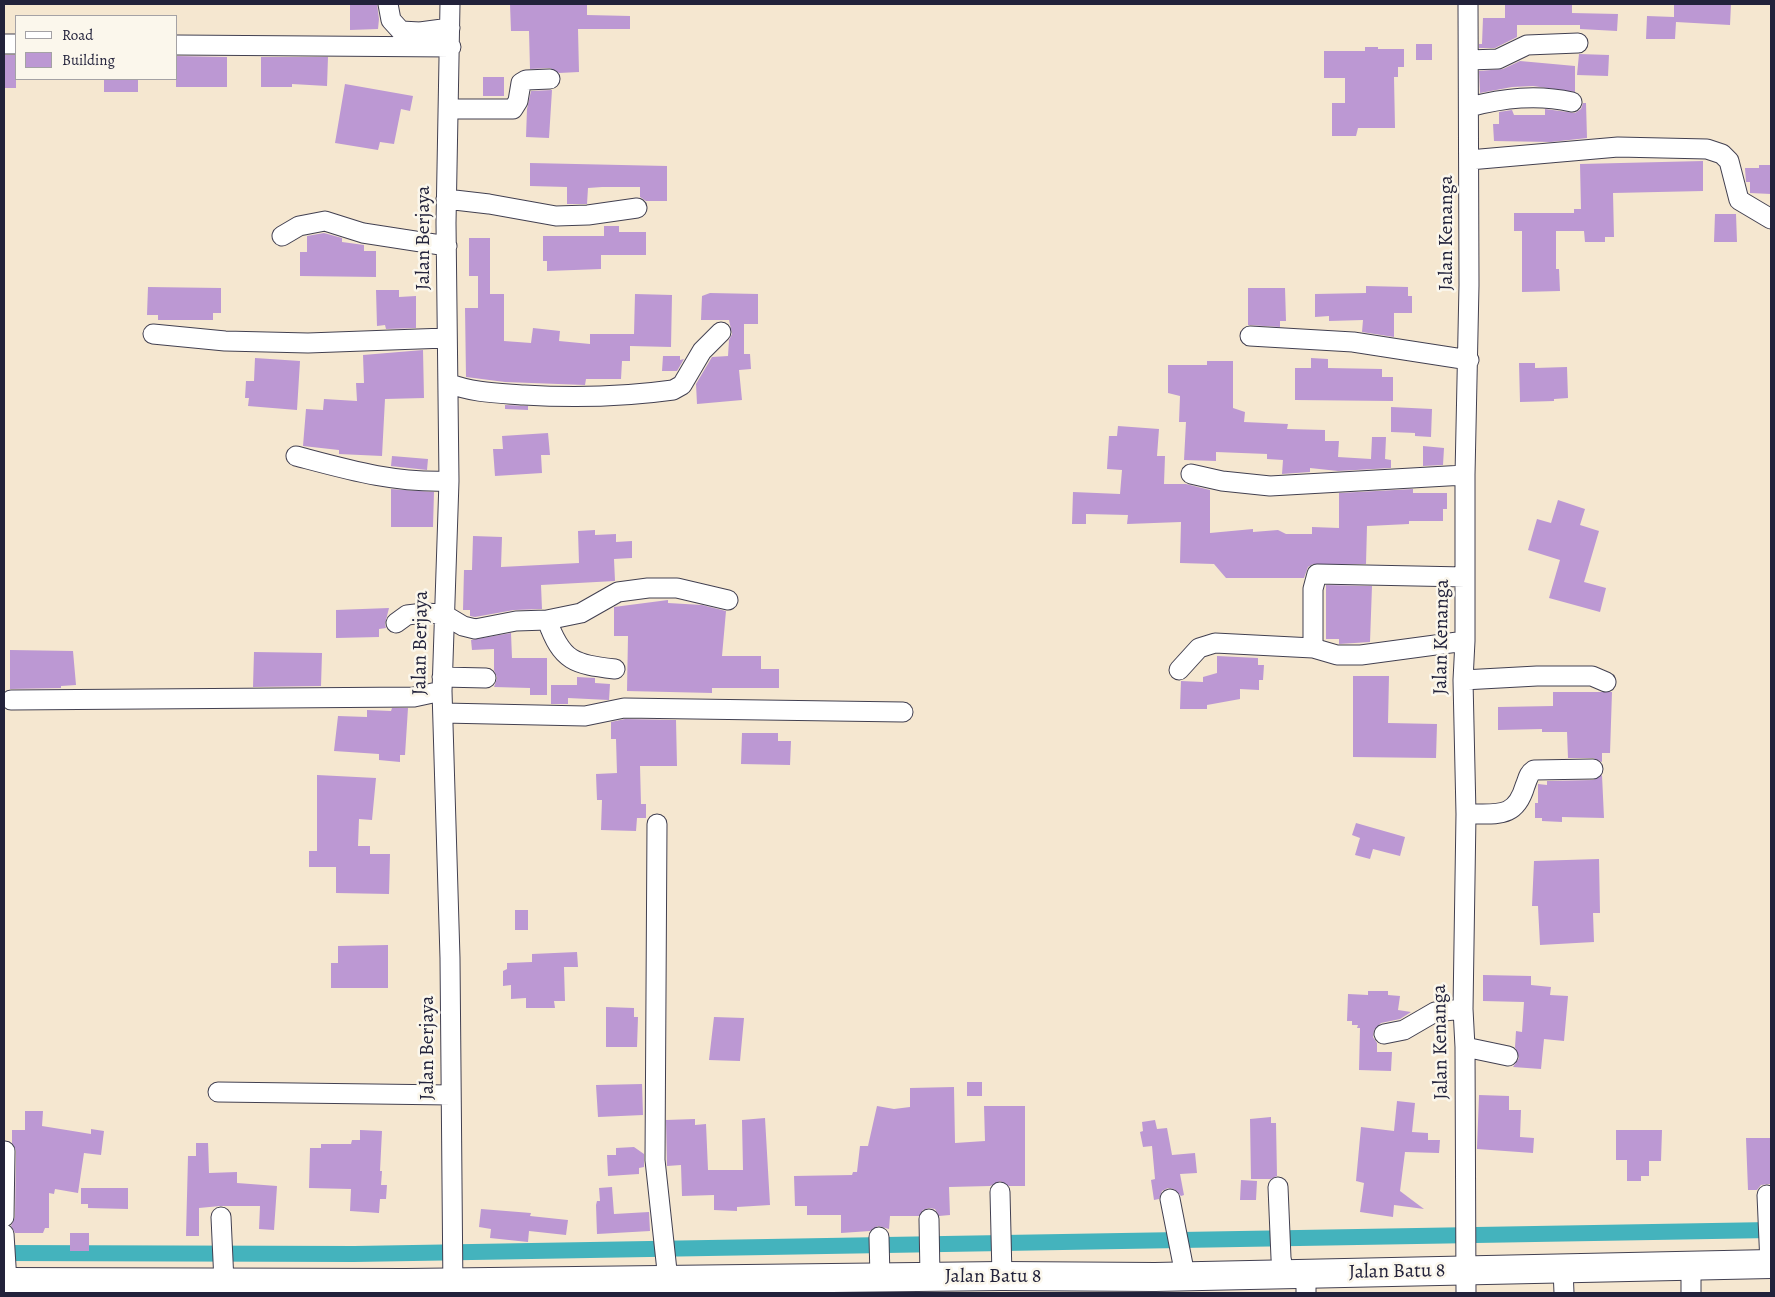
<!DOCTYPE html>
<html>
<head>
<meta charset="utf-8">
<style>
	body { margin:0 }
	#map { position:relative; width:1775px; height:1297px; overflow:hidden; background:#f5e7d0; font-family:Alegreya,serif }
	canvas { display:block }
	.frame { position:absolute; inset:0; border:5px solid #22223b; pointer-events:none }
	.legend { position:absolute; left:15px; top:15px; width:162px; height:65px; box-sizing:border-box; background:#fbf7ec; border:1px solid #a4a2a5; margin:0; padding:6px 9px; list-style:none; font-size:15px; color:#22223b }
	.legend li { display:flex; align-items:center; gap:10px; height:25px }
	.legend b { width:25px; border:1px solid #a4a2a5 }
</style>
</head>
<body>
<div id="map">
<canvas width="1775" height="1297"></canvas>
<div class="frame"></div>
<ul class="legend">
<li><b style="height:6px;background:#fff"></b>Road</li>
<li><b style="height:14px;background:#bc98d3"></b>Building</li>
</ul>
</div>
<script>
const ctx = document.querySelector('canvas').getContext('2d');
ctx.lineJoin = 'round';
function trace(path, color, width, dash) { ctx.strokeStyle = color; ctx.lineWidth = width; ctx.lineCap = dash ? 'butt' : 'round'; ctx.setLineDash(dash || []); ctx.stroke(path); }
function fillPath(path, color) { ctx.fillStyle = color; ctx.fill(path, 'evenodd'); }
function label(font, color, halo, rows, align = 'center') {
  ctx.font = font + ' Alegreya,serif'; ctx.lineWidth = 5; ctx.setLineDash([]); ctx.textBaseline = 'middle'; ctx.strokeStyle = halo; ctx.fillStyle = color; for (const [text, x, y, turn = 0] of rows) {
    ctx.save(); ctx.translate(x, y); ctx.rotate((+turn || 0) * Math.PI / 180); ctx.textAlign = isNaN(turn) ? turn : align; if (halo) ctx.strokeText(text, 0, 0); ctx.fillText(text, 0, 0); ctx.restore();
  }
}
const canal = new Path2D(`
	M4,1253L354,1254L1771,1230`);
const building = new Path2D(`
	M350,4H377L379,19L378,29L350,30Z
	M510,4H587V15L630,16V29H578L579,72L559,73L550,68L530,69L529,31H511Z
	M1505,4H1565L1572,5V13L1618,14L1617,31L1580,29V25H1517V37L1495,48H1479V44H1482L1483,18H1505Z
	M1674,4H1731L1730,25L1676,22L1675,39H1646L1647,16L1674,17Z
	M1416,44H1432V60H1416Z
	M1365,47H1378V49H1404V67H1398V77H1394L1395,128H1358L1356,136H1332V103H1345V78H1324V51H1365Z
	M1579,54L1609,55L1608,76L1577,75Z
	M4,55H16V88H4Z
	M176,56L227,57V87H176Z
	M261,57H328L327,86L292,84V87H261Z
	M1520,61L1575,66V92L1533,86L1512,87L1480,93L1479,71L1503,69Z
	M483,77H504V96H483Z
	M104,79H138V92H104Z
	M345,84L413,96L410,111L401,109L394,144L380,142L378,150L335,143Z
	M552,90L549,138L526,137L527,109L531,91Z
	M1583,103H1586L1587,138L1551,142L1494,141L1493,124H1499V112L1512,110L1514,115H1545V109L1575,113L1581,109Z
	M1703,161V191L1613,193L1614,237H1605V242H1585L1584,231H1556V269H1559L1560,291L1522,292V231H1514V213H1574V209H1581L1580,164Z
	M530,163L667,166V201H646L640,197V187H602L588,188L587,204H567V187L530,186Z
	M1759,165H1771V194L1750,193V182H1746L1745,168H1759Z
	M1715,214H1736L1737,242H1714Z
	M604,226H619V232H646V255H601V269L547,271V261H543V236H604Z
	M324,233L342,238V242L364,245V251H376V277L300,276V252H307V236Z
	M469,238H490V294H504V341L531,343L533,328L560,331L559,341L590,344V334H634L635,294L672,295L671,347L630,346V361H622L621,379H586L585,385L505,382L466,377L465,308H478V276H469Z
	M1366,286L1408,287V296H1412V313H1394V337L1362,332L1363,320L1329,321V316L1315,317V294L1366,293Z
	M148,287L221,288V313H213V320H158V315H147Z
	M1248,288H1285L1286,321H1280V327L1248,325Z
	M376,290H399V297L416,296V328L386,329L385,325L377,326Z
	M710,293L758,294V324H744V354H750L751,369L739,370L742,400L697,404L696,384L712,357L728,356L729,340L732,334L729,320H701L702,296Z
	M423,350L424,398L385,399L382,456L339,454V450L303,446L306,409L323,410L324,399L357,401L356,383H364L363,355Z
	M663,356H680V360L684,359L677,371H662Z
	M255,358L300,361L297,410L248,406L249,398H245L246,381H254Z
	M1311,358L1328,359V368L1382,369V377H1393V401L1295,400V368H1311Z
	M1207,361H1233V408L1245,412L1244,422L1288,424L1287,429L1325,430V441H1339L1338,457L1371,459L1372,437H1386L1385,459L1391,460V468L1338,471L1310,468V472L1282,474L1283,460L1267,459V454L1216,452V461L1184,460L1186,422H1179L1180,396L1168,393V365H1207Z
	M1519,363H1535V368L1567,367L1568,398L1554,399V401L1520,402Z
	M505,405L528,406V410L505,409Z
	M1391,407L1432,409L1431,437L1415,436V433L1391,432Z
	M1118,426L1159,429L1157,456H1165L1164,484H1186L1210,490V533L1253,529V532L1278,530L1286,534H1312V527L1339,528V493L1413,489V493H1447V509H1443V521H1409V524L1367,526L1366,564H1313L1308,567L1304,578H1226L1214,564L1180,563L1181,522L1127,524L1128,515L1086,514V524H1072L1073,492L1120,494L1122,470L1107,469L1109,436H1117Z
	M548,433L550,455H541L542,473L495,476L493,449H503L502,436Z
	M1423,446L1444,448L1443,465L1423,466Z
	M392,456L428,459L427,470L391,466Z
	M391,489L434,492L433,527H391Z
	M1558,500L1585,509L1580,525L1599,531L1584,582L1606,588L1600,612L1549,598L1560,560L1528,550L1537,519L1551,523Z
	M595,530V535L616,534V542L632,541V558L614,559L615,581L541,585L542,609L514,610L475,617L470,616V610H463L464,570H472L473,536L502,537L501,567L579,563L578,531Z
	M1326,585L1372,586L1370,642L1339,644V639H1326Z
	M668,600V603L702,605L726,611L722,656H761V669H779V688H712V693L627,691L628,636H614V607Z
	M389,608L385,624L386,628L379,629V637L336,638V610Z
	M511,633L512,658H547V695H530V688L494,687L497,678L494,670V649L472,650L471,640Z
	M10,650L73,651L76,685L61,686V688L10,689Z
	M254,652L322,653L321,686L253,687Z
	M1217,656L1258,658V665H1264L1263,680H1259V690L1240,689V699L1207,705V709H1180L1181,681L1203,682V677L1217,673Z
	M1353,676H1389L1388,723L1437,724L1436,758L1353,757Z
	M577,677L595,678V683L610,684L609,700L568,698V704H551V685H577Z
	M1553,692H1612L1610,753H1602V762L1593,758H1568L1567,732H1542V729L1498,730V707L1553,706Z
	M392,708H408L405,755H400V762L379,760V754L334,751L338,716L367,717V710L391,711Z
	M625,719L676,720L677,766H640L641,804H646V818H637L636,831L601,830L602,800H597L596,774L617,773L616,739H611V722Z
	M742,733H778V741H791L790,765L741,764Z
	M317,775L376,778L372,820L359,819L358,846H370V854H390L389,894L336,893V867H309V851H317Z
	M1602,775L1604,818L1562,817V822L1542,821V818H1535V803H1538V784L1547,785V781L1593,780Z
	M1356,823L1405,837L1400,856L1373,849L1370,859L1355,855L1360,838L1352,835Z
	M1599,859L1600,913H1593L1594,942L1540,945L1538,906H1532L1534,861Z
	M515,910H528V930H515Z
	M388,945V988H331V963H338V946Z
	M577,952L578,967H564L565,1001H554L555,1008H526V998L511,999V985L503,986V971L507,969V963L532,962V954Z
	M1483,975L1531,976V985L1551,987L1550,995L1568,996L1564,1041L1544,1039L1541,1069L1513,1067L1519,1058L1515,1047L1516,1031L1522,1032L1524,1002L1483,1001Z
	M1368,991H1388V995L1400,996L1398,1010L1411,1012L1400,1019L1381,1023L1374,1030L1373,1037L1377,1043V1052H1392L1391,1071L1359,1070L1360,1028H1357L1358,1025H1352V1021H1347L1348,994L1368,995Z
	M606,1007L634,1008V1017H638L637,1047H606Z
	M714,1017L744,1018L740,1061L709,1060Z
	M967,1082H982V1096H967Z
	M642,1084L643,1115L598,1117L596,1085Z
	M954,1087L955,1143L985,1141L984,1106H1025V1186H1009L1000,1181L990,1186L949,1187L950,1215L939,1216L935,1209L929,1208L923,1210L919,1216H890L889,1229L878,1226L870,1231L841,1233V1215H807V1206H795L794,1176L852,1175L853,1172H857L860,1146H868L877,1106L894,1109L910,1107V1088Z
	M1479,1095L1509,1096V1110H1521L1520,1137L1534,1138L1533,1153L1477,1149Z
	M1397,1101L1415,1103L1412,1132L1428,1133V1140H1440L1439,1153L1405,1152L1400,1191L1424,1209L1394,1205L1393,1217L1360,1212L1364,1183L1356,1181L1361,1127L1394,1131Z
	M25,1111H43L42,1126L91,1134V1129L104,1131L101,1155L84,1153L78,1193L55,1189L54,1194L49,1193V1228H45L43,1233H15L11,1226L15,1217L16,1151L12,1143V1130H25Z
	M1271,1117V1123H1276L1277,1176L1271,1179H1251L1250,1119Z
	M765,1118L770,1205L737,1207V1211L714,1210V1195L682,1196L681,1165L667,1166L666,1120L695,1119V1125L706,1124L708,1170H743L742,1120Z
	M1155,1120L1157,1129L1167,1128L1172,1155L1195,1153L1197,1173L1180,1174L1184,1195L1181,1196L1174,1189L1168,1188L1162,1191L1159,1199L1154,1200L1151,1180L1155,1179L1152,1146L1143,1147L1140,1132L1143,1131L1142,1122Z
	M360,1130L382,1131L380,1171H382L381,1185H387L386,1199H380L379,1213L350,1211L351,1189L309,1188L310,1148H321V1144H351L352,1140H360Z
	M1616,1130H1662L1661,1161H1649V1176H1641V1181H1627V1160H1616Z
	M1746,1138H1771L1770,1184L1761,1185L1757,1190H1748Z
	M196,1143H208L209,1173L237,1172V1183L277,1186L274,1230L259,1229L260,1206H220L199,1208V1236H186L188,1156H196Z
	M634,1147L644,1154V1167L639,1168V1174L608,1176L607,1155H616V1148Z
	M1241,1180L1257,1181L1256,1200H1240Z
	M612,1187L614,1214L649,1212L650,1231L597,1234L596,1205L597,1201H600L599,1188Z
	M81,1188H128V1209L88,1208V1204H81Z
	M481,1209L531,1213L530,1216L568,1220L566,1235L529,1231L528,1242L490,1238L491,1229L479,1227Z
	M70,1233H89V1251H70Z`);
const street = new Path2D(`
	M388,4L391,20L401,31L420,32L450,28
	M450,4L446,223L449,481L442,691L450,958L453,1293
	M4,44H16
	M176,45L451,47
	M1469,60L1498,59L1527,45L1578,43
	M1469,107C1504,98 1537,94 1572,102
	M448,109H513L518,101L521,83L526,80L550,79
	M1469,160L1618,147L1707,149L1722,154L1729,161L1739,200L1771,219
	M446,199L489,204L556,216L588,215L637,208
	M282,236L299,226L325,221L363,233L447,246
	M153,334L225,341L308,343L446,338
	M1250,336L1353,342L1469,360
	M448,383C473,393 497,393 524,395C574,398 623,397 673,390L682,385L702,351L721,332
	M296,456C349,470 393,483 449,481
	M1191,474L1222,481L1270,486L1465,475
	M1465,577L1317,574L1313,589V648L1337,655H1361L1465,641
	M547,620C562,662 574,664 615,669
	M396,623L407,615L424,613L443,614L463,626L475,629L516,621L547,620L581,613L618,592L648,588H677L728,600
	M1179,670L1199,648L1215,643L1313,648
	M442,677L486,678
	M1463,680L1537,676H1592L1606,682
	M11,700L414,697L442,691
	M443,713L585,716L624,708L903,712
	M1466,814C1496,813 1515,820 1525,786C1528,779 1528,774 1534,770L1593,769
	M657,824L655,1160L668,1280
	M1384,1034L1404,1030L1435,1012L1463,1009
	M1465,1047L1508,1056
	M218,1092L451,1095
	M1278,1187L1281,1258L1284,1274
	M1000,1192L1002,1276
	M1767,1195L1770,1264
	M1170,1199L1185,1275
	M4,1217L5,1151
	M221,1217L224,1282
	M929,1219L930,1277
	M4,1234L7,1282
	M879,1237L880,1278
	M1563,1269L1564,1293
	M1306,1293V1273
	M1466,1293L1465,1047L1463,1009L1466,814L1463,680L1465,641V475L1469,285L1468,4
	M1691,1293V1266`);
const secondary = new Path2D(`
	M4,1282L405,1283L1002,1276L1155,1277L1771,1264`);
const streetNames = [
	["Jalan Kenanga",1447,233,-90],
	["Jalan Berjaya",424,238,-90],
	["Jalan Kenanga",1442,637,-89],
	["Jalan Berjaya",421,643,-89],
	["Jalan Kenanga",1441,1042,-91],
	["Jalan Berjaya",428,1048,-90],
	["Jalan Batu 8",1397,1272,-1],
	["Jalan Batu 8",993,1277]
];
trace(canal, '#44b3bd', 16);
fillPath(building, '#bc98d3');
trace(street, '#424051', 21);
trace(secondary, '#424051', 30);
trace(street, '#fff', 19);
trace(secondary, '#fff', 28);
label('20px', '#22223b', '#fbf7ec', streetNames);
</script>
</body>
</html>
